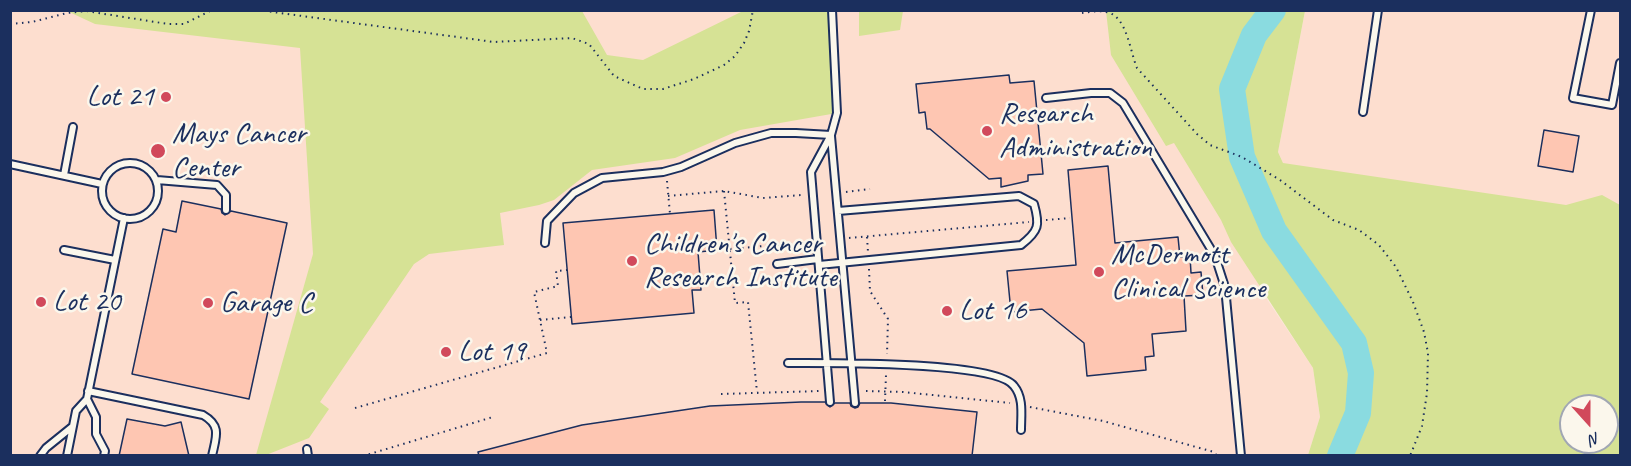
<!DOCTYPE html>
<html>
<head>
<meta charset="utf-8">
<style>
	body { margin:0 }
	#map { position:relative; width:1631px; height:466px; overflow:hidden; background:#fce8db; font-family:Caveat,sans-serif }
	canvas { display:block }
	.frame { position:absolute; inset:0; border:12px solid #1b2f5e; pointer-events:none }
	.north { position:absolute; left:1559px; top:394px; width:60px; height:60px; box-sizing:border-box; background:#fbf7ec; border:2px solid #a1a7b3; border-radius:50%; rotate:159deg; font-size:16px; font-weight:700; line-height:24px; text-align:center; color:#1b2f5e }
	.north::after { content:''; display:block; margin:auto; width:21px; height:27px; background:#d1495b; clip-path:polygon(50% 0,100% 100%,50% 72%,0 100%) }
</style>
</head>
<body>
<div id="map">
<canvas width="1631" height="466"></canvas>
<div class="frame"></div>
<div class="north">N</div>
</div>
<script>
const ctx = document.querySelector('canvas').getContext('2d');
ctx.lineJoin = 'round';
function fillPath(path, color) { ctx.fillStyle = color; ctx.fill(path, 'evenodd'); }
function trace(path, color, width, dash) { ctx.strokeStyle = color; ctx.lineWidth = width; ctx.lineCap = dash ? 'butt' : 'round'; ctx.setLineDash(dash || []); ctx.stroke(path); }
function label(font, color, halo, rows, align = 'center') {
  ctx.font = font + ' Caveat,sans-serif'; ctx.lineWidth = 5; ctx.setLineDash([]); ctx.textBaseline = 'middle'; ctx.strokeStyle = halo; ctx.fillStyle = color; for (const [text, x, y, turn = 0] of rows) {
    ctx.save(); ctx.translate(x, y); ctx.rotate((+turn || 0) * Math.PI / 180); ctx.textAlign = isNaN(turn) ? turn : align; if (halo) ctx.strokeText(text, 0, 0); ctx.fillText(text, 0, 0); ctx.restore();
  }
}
const built = new Path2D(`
	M10,11H1220L1262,292L1313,368L1320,417L1308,455H11Z
	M1305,11H1620V277L1289,176L1278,152Z`);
const green = new Path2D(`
	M67,11H582L607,55L643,60L743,11H832L837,113L740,130L675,158L592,170L554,200L539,205L500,213L504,245L429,254L414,264L320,402L329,409L309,438L266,455H256L313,254L300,48L95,24Z
	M859,11H903L900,30L859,36Z
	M1106,11H1305L1278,152L1283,163L1566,205L1602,195L1620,205V455H1308L1320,417L1313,368L1231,242L1221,220L1174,143L1166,146L1111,55ZM1571,406H1607V442H1571Z`);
const river = new Path2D(`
	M1273,10L1254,35L1232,89L1242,157L1274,231L1354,343L1361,373L1358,413L1340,456`);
const building = new Path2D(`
	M1009,75L1010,83L1034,81L1043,174L1028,175V181L1001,187V178L989,179L930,129H927L925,112L919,113L916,84Z
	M1544,130L1579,136L1573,172L1538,166Z
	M1108,166L1115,243L1178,237L1180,257L1190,256L1191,273L1201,272L1203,295L1184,296L1186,331L1152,334L1154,356L1145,357L1146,370L1087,376L1084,343L1042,309L1011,312L1007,271L1076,265L1068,170Z
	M182,201L221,209L222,213L225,215L231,211L287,223L249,399L132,374L163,229L176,232Z
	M714,210L717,250L698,252L701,290H692L694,313L572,324L563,223Z
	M801,402H825L830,407L835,403H850L851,406L855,408L858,407L860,403H891L977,412L972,456H479L478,452L582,425L710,406Z
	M127,419L165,426L181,422L189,456H119Z`);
const path = new Path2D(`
	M258,10L494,42L572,38L589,44L614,76L643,89H663L694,79L724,65L735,56L744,43L749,31L753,10
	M1082,13C1090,12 1099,10 1106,12C1127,15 1130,52 1137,68L1197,134L1210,145L1242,157L1280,180L1333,220L1359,230L1379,245L1396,267L1413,302L1424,332L1428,353L1427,393L1422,426L1410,456
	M10,24L32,22L67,13L86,11L168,24H184L212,10
	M667,181L670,214
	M724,191L735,303L748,302L757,392
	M846,192L870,189
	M668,196L724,191L763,198L802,195
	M1046,220L1070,218
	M867,237L868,252
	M849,238L1029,222
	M730,249L808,242
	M869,269L870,291L888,319L887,354
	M540,320L571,317
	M866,391L903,392L1010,403
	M721,394L820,391
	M885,401L886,375
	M1030,407L1103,421L1214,452L1217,456
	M355,408L547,353L534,292L558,286L556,271L567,270
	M363,456L493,417`);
const lane = new Path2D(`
	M1591,10L1573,98L1612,105L1620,63
	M1046,98L1091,93H1110L1123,103L1215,256L1225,287L1241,456
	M1363,112L1378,10
	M831,136L855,403
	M102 191a28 28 0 1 1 56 0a28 28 0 1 1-56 0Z
	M10,164L102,184
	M64,175L73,127
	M157,180L217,185L226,195V210
	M545,243L547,221L574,193L602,178L663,172L681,167L735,143L771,133H796L831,135
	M64,250L115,260
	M777,264L818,259
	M819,265L1021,245C1039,231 1040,225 1034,204L1019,196L838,211
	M788,363C824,363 996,361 1014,386C1024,398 1021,415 1021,430
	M88,391L203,415C222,426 216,437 212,456
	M87,399L96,417V434L105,451L104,456
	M830,402L811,172L831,135L837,113L832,10
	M307,449L308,456
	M40,456L46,448L72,427
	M67,456L76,411L87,399L124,218`);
const markers = [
	[166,97,6,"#d1495b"],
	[987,131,6,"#d1495b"],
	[158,151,8,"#d1495b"],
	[632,261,6,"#d1495b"],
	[1099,272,6,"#d1495b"],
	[41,302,6,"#d1495b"],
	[208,303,6,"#d1495b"],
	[947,311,6,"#d1495b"],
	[446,352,6,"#d1495b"]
];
const poiNames = [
	["Lot 21",154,97,"right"],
	["Research",999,114],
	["Administration",999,148],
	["Mays Cancer",172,134],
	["Center",172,168],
	["Children's Cancer",644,244],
	["Research Institute",644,278],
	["McDermott",1111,255],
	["Clinical Science",1111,289],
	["Lot 20",53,302],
	["Garage C",220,303],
	["Lot 16",959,311],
	["Lot 19",458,352]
];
fillPath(built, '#fddecf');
fillPath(green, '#d6e295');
trace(river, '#8adbe0', 26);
fillPath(building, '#fec6b2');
trace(building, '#1b2f5e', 1.5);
trace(lane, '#1b2f5e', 10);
trace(path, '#1b2f5e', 2, [1.5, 4.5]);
trace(lane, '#fbf7ec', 6);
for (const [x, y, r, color] of markers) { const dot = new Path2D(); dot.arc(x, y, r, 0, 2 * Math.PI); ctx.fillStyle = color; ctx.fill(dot); trace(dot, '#fbf7ec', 2); }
label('30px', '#1b2f5e', '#fbf7ec', poiNames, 'left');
</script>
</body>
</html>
